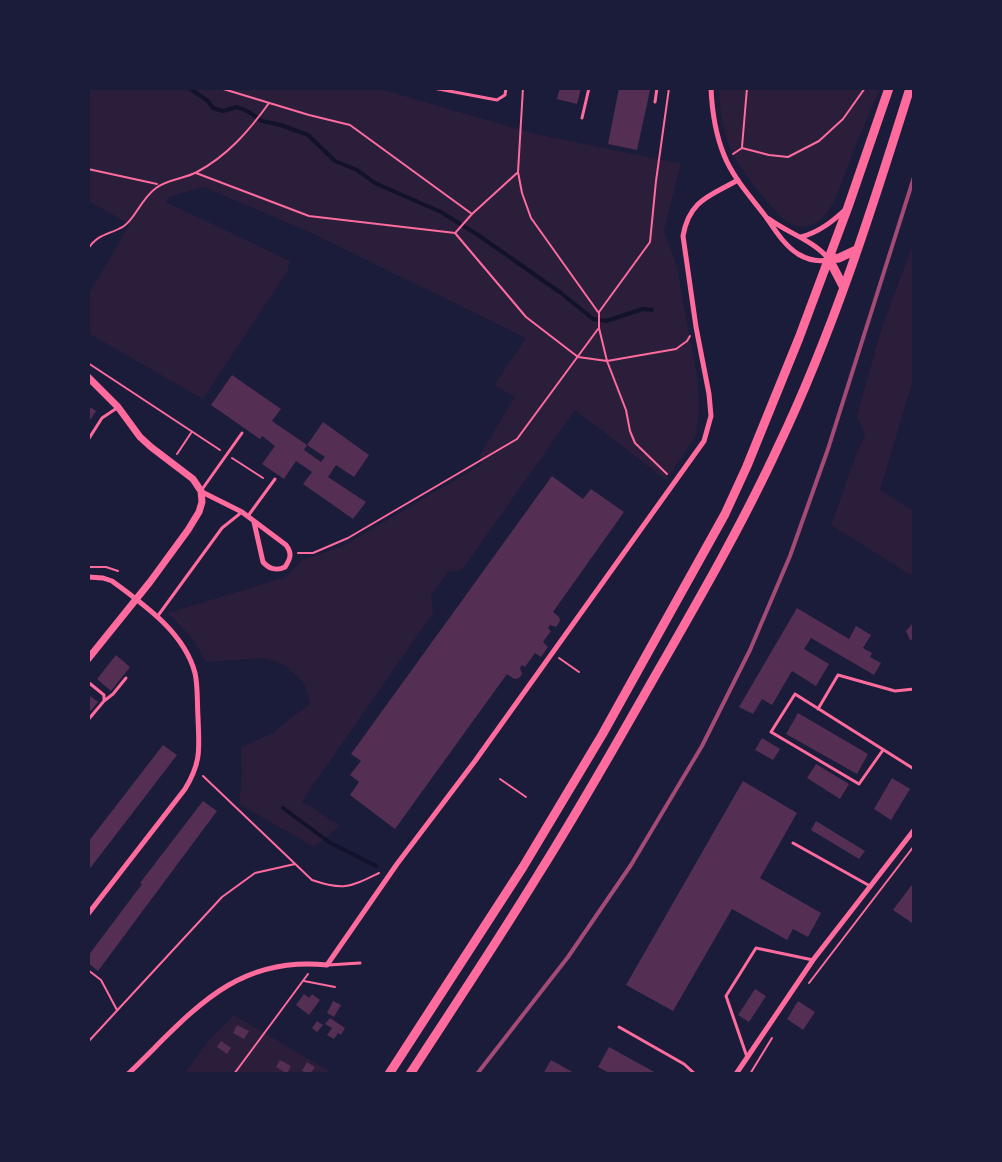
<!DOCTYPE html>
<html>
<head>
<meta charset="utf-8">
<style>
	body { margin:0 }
	#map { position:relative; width:1002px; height:1162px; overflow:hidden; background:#1b1b3a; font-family:"Nunito Sans",sans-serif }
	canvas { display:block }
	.frame { position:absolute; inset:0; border:90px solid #1b1b3a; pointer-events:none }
</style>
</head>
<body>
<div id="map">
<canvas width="1002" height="1162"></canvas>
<div class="frame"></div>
</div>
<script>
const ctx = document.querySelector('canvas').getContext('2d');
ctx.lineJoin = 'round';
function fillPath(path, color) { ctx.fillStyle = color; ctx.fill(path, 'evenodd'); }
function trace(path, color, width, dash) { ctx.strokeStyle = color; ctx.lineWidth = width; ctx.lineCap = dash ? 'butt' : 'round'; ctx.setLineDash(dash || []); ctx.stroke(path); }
const green = new Path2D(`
	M88,88H377L531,133L681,164L664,230L677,267L698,383L699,414L696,436L666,480L575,410L462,570L448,572L431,595L433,613L302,801L340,826L314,847L239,804L242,778L241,747L273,733L289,719L310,704L305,684L285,665L264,658L206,662L193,639L168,613L286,577L302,560L343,546L482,464L479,456L515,397L494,385L526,338L305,230L204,187L169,197L166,202L290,261L287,272L203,399L88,333V295L130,224L88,201Z
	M719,88H881C870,110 861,132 852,155C843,176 837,206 820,220C813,226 799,229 791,224C775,216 737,165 730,148C723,129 719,109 719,88Z
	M914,242V377L880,490L914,511V577L831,525L856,455L865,435L857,416L882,327Z
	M234,1015L334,1074H184L210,1039Z`);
const stream = new Path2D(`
	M189,88L208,101L213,108L223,111L237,107L249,112L262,121L281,125L308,135L335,161L357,170L375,183L441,212L478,235L561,293L593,319L606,321L643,309L652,310
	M283,808L329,842L376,866`);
const building = new Path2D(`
	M560,88H581L577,104L557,99Z
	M619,88H639L650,90L637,150L608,144Z
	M232,375L281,409L272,421L307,445L323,422L369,455L354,477L336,465L328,477L366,502L353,519L303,484L312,472L296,461L284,479L262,464L275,446L262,436L260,439L211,405ZM307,445L325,457L321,462L304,450Z
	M88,406L96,411L88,423Z
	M552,476L583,499L591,489L624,512L553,612L559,617L560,621L556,627L550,625L548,628L551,631L543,642L548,647L541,657L535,653L525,667L522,665L520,668L522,674L519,678L514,679L507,674L395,829L350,795L359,782L350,775L361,761L351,754Z
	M797,608L849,639L856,626L871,635L863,648L872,653L870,657L881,663L874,675L811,638L804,649L829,664L816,686L792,671L772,705L762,699L753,714L739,707Z
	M912,624L914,625V639L910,640L906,631Z
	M116,655L130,667L111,691L97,679Z
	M88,694L98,702L88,714Z
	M798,713L868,754L857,774L786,734Z
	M762,738L780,749L773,760L755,750Z
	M163,745L177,755L88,871V842Z
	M816,764L849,784L840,799L807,778Z
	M892,778L910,789L891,820L874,809Z
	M743,781L797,813L760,878L821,913L808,937L793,929L787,940L732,909L673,1011L626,985Z
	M203,801L217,811L98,971L88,963V956L142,884L140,883Z
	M816,821L865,851L859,859L811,830Z
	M914,882V920L912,923L893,910Z
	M755,989L766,996L749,1022L738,1015Z
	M304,994L309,998L312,994L320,1000L309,1015L296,1005Z
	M333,1001L341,1005L334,1017L327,1013Z
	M798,1001L815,1012L803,1030L787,1019Z
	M330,1018L345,1028L341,1035L338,1033L334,1039L327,1035L332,1028L325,1024Z
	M317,1021L323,1025L317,1032L312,1028Z
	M237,1025L249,1031L244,1039L233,1033Z
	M221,1041L231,1048L227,1054L217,1047Z
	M609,1047L658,1074H611L598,1067Z
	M280,1060L291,1066L287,1074L276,1067Z
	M551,1060L576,1074H543Z
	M307,1062L315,1067L310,1074L302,1071Z`);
const path = new Path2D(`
	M220,88L309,115L350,125L472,214
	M523,88L518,172L522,193L531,218L598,312
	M742,147L747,88
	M733,154L742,148L769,155L788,157L819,141L843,119L865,88
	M88,169L157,184
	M196,173L309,216L455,233L526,317L578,357L607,361L676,349L687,341L690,336
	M456,232L472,214L517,173
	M88,249C98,233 110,235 124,226C135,219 141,199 156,188C168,179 184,179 197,172C227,156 249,131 269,103
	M88,363L220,450
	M177,454L191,433
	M232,458L263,478
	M667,474L635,443L630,431L626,410L607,361L599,328V312L650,242L656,181L669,88
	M298,553H313L348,538L517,439L598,329
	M88,567H106L118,571
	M559,658L579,672
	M203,776L312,880C344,891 350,887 379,873
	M500,779L526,797
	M88,970L101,980L117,1010
	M304,981L335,987
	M809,983L914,846
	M88,1042L222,897L255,873L295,864
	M234,1074L308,974
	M750,1074L772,1038`);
const service = new Path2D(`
	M433,88L497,100L505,95L506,88
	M655,102L657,88
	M582,118L589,88
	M88,440L102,418L117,408
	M203,488L242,433
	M248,516L275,479
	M157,617L222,528L242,512
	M88,682L104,695V701L88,720
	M104,701L113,694L126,678
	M818,709L838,675L895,691L914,689
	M883,750L859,784L771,732L795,694L914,769
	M793,843L870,886
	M328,965L360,963
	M619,1027L684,1064L695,1074
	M747,1057L726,996L756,948L813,960`);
const minor = new Path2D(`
	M711,88C712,111 715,133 724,155C733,178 751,197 766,217C775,230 784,245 798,254C808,260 817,262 828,260
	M769,219C788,233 812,240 827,257
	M801,237C819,232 832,222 846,209
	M202,492L242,512L286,545C292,553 291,558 285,567C277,571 269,569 263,562L254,522
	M88,577L103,578L112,581C144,605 184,632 195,673C198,686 197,702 198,717C199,748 202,761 185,789L88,914
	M128,1074C189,1016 232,955 327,965L397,864L475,761L704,441L711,416L709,394L696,327L683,236C689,200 710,196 738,180
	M736,1074L813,960L914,830`);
const tertiary = new Path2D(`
	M88,377L118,407L140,437L151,447L193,479L201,491L202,502L199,512L188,530L150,582L88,659`);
const primary = new Path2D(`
	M829,259L843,286
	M829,259L839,258L856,250
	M389,1074L523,867L602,735L725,514L747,466L799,338L848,207L889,88
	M410,1074C453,1008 497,942 538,875C579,810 617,743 655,676C698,601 742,525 778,447C833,332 872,209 910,88`);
const rail = new Path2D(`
	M477,1074L568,957L631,865L702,746L750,650L790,556L828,449L914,177`);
fillPath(green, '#2a1e3b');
trace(stream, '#12122b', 4);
fillPath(building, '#542f53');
trace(path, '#ff6b9d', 2);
trace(service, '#ff6b9d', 3);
trace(minor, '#ff6b9d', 5);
trace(tertiary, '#ff6b9d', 7);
trace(primary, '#ff6b9d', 9);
trace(rail, '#a44b75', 4);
</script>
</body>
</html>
